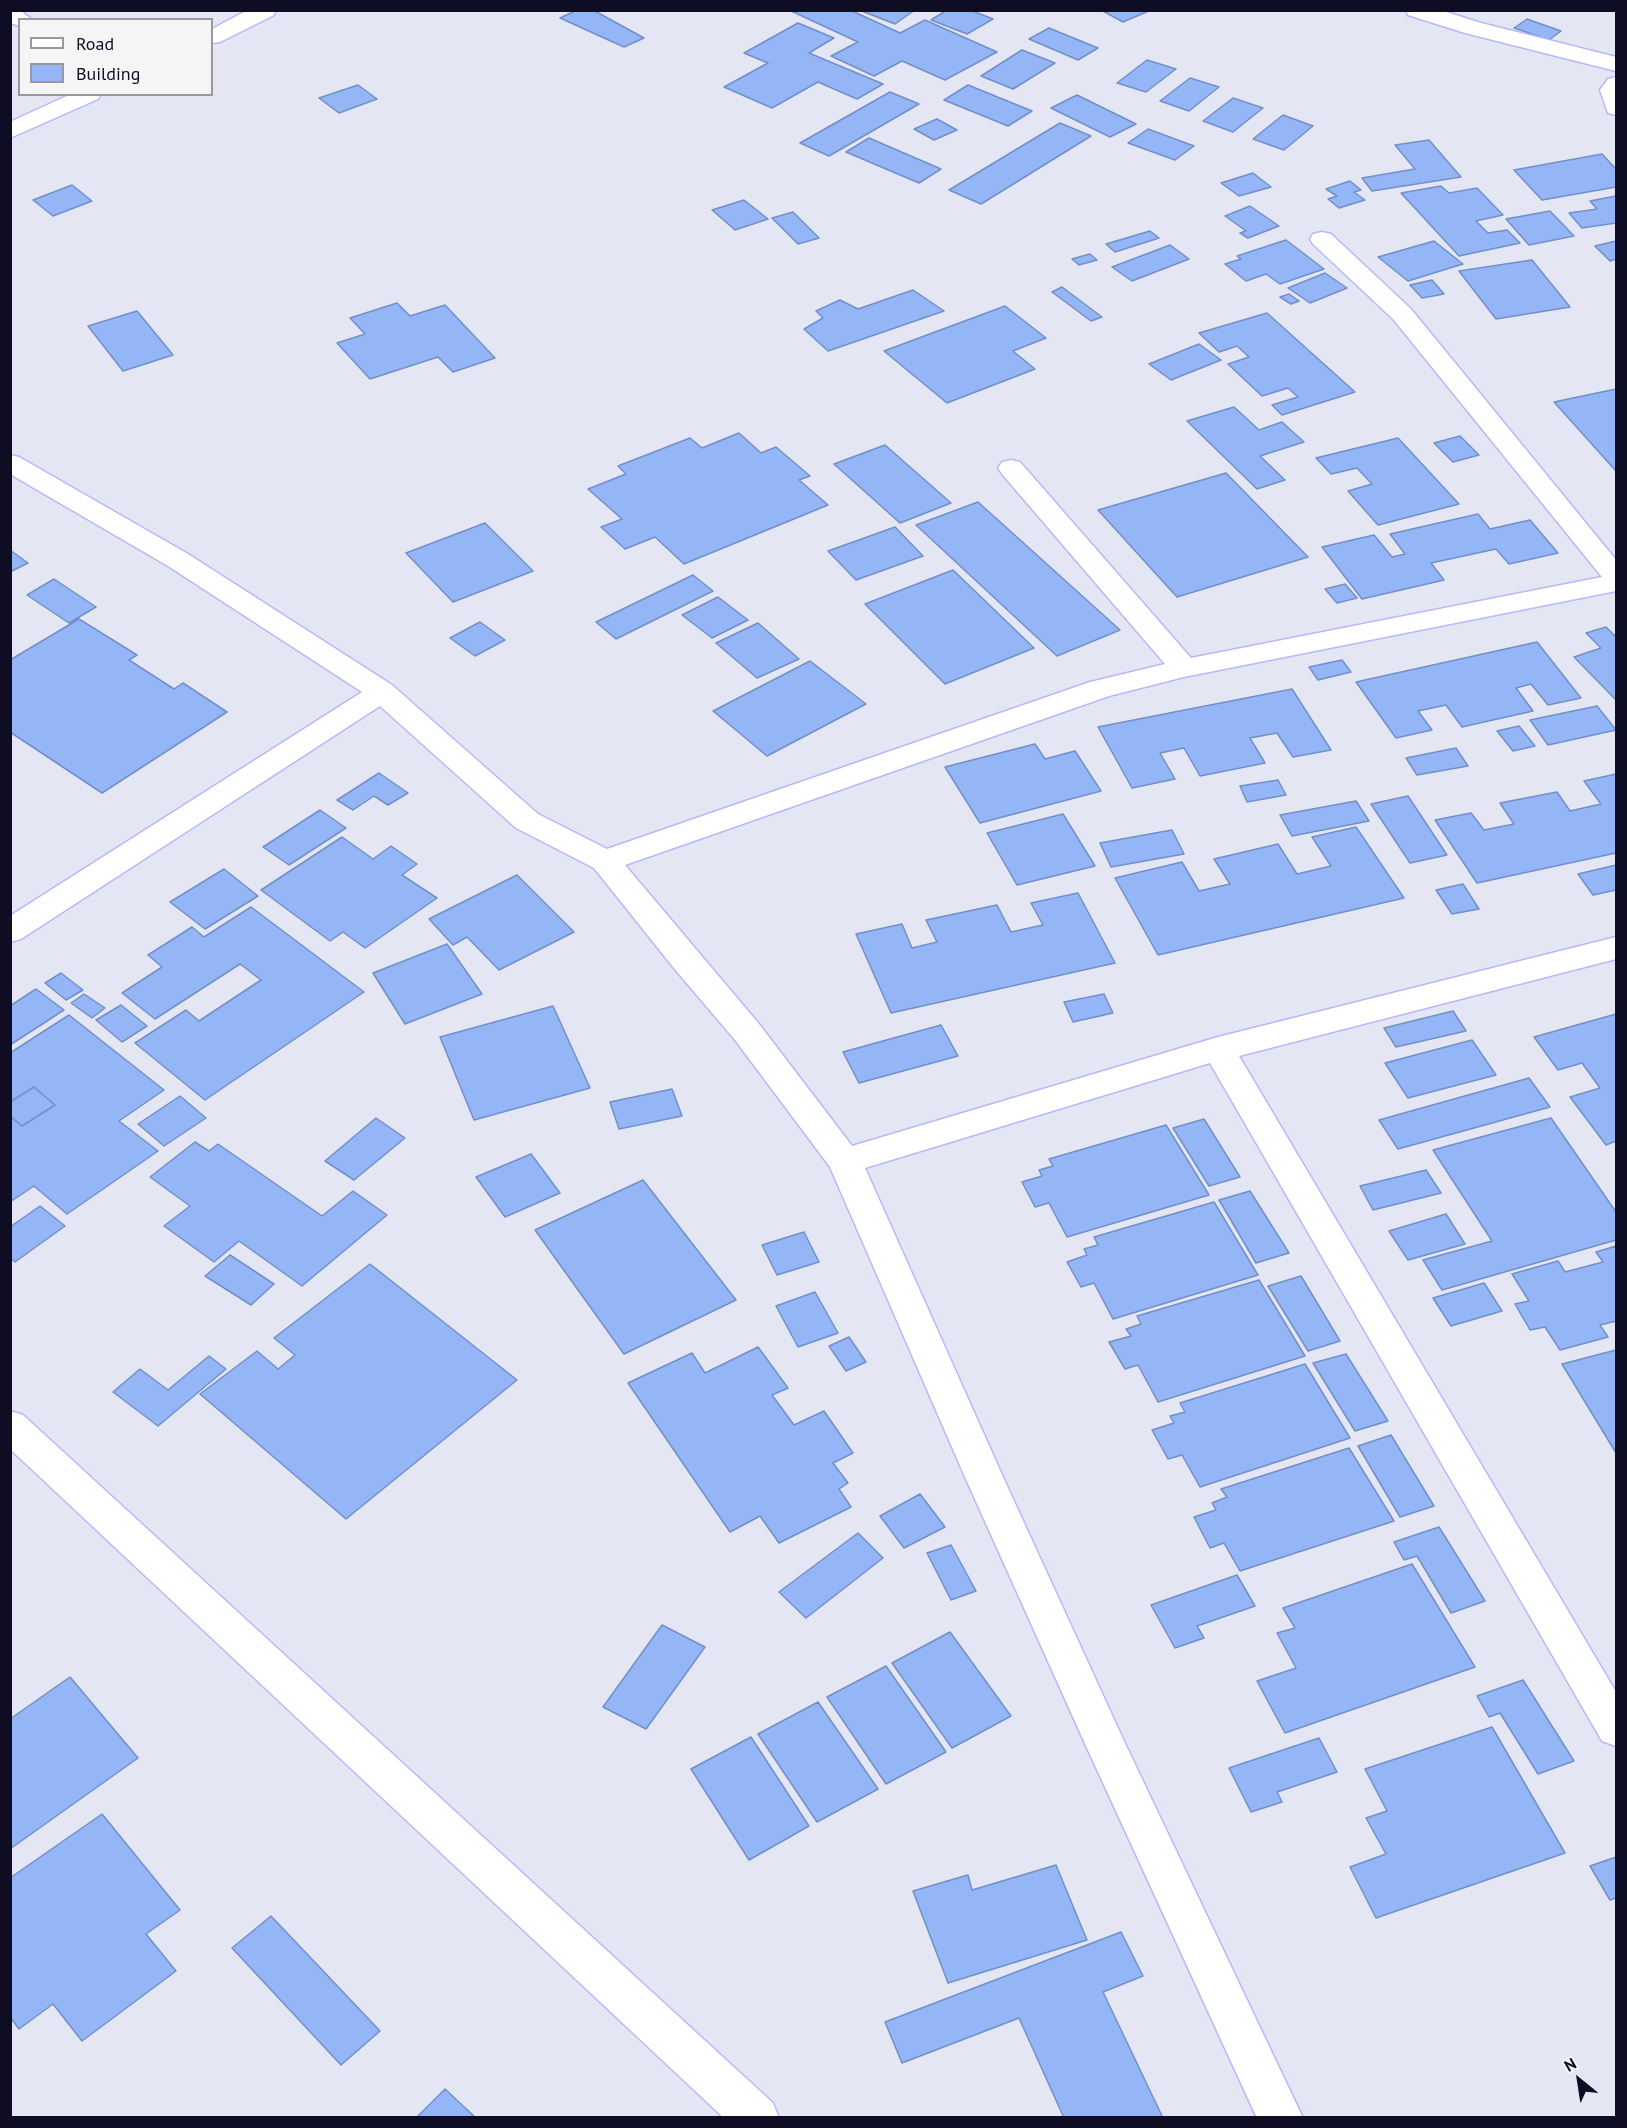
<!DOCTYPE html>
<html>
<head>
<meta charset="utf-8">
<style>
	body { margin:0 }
	#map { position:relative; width:1627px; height:2128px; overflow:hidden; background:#e5e6f4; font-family:"PT Sans",sans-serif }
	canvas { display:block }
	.frame { position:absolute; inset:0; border:12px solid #0e0d24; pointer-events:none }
	.legend { position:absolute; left:18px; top:18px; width:195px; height:78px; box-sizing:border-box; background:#f5f5f5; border:2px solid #9998a1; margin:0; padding:8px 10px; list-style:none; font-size:18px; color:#0e0d24 }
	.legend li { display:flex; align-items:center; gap:12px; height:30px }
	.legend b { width:30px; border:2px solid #9998a1 }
	.north { position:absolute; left:1549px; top:2050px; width:60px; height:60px; -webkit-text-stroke:4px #f5f5f5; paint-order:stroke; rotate:330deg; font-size:16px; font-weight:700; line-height:24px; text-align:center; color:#0e0d24 }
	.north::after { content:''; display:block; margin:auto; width:21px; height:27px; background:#0e0d24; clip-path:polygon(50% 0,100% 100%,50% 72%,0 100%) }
</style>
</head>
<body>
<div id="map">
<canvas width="1627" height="2128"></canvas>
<div class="frame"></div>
<ul class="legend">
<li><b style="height:8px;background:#fff"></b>Road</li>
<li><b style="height:16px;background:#94b6f7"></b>Building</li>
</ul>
<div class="north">N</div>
</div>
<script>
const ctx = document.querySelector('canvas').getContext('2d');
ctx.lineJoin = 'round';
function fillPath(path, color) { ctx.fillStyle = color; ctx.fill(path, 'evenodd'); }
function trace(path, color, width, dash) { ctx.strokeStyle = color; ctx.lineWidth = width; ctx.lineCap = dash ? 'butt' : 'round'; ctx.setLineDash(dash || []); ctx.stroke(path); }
const building = new Path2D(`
	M577,10H593L644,38L624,47L560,18Z
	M789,10H850L900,33L925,20L997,52L945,80L902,61L874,76L831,56L858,42Z
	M859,10H915L895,24Z
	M947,10H970L993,19L967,34L931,20Z
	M1101,10H1151L1123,22Z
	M1527,19L1561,31L1549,40L1514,28Z
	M798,23L834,38L809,53L883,84L857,99L818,82L772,108L724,87L768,63L744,53Z
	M1049,28L1098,48L1078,60L1029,39Z
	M1022,50L1055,63L1013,89L981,76Z
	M1147,60L1176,69L1146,92L1117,83Z
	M1190,78L1219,87L1189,111L1160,101Z
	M358,85L377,99L339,113L319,98Z
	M968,85L1032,111L1008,126L944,100Z
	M890,92L919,104L829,156L800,143Z
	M1077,95L1136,124L1110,137L1051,108Z
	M1233,98L1263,108L1233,132L1203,121Z
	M1283,115L1313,126L1284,150L1253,139Z
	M937,119L957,130L934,140L914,129Z
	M1060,123L1091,136L981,204L949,190Z
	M1148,129L1194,146L1175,160L1128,143Z
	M869,138L941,169L919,183L846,152Z
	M1429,140L1461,177L1372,191L1362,178L1415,169L1395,145Z
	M1602,154L1616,169V187L1542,200L1514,170Z
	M1253,173L1271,187L1239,196L1221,183Z
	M1350,181L1361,190L1354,192L1365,200L1339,208L1328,199L1337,196L1326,189Z
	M72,185L92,201L53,216L33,200Z
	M1441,186L1449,193L1477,188L1503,215L1476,221L1488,233L1507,230L1520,243L1459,256L1401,193Z
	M1616,196V223L1582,228L1569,213L1597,209L1590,201Z
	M744,200L768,219L735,230L712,210Z
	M1250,206L1279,226L1248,238L1240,233L1246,231L1225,216Z
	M1550,211L1574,236L1529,245L1506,219Z
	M793,212L819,238L798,244L772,218Z
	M1150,231L1159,238L1115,252L1106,244Z
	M1286,240L1324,269L1280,284L1266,274L1246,281L1225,264L1241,259L1237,256Z
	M1434,241L1463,264L1408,281L1378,257Z
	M1616,241V259L1610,261L1595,246Z
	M1170,245L1189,259L1132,281L1112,267Z
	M1090,254L1097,260L1079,265L1072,259Z
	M1532,260L1570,307L1496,319L1459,271Z
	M1325,273L1347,288L1310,303L1288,288Z
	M1432,280L1444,294L1422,298L1410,285Z
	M1062,287L1102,317L1091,321L1052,292Z
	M913,290L944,311L828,351L804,329L823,318L816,311L840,300L858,309Z
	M1289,294L1299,301L1291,304L1280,297Z
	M397,303L410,316L445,305L495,358L453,372L438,357L370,379L337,343L365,334L350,318Z
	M1005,306L1046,338L1013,351L1035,369L947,403L884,351Z
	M137,311L173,355L123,371L88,326Z
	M1267,313L1355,392L1282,415L1272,405L1298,397L1288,388L1262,396L1228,364L1249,357L1237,346L1219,352L1199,333Z
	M1199,344L1221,360L1171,380L1149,364Z
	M1616,389V471L1554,402Z
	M1234,407L1259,430L1282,422L1304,442L1260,456L1285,480L1257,489L1187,421Z
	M739,433L761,453L776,447L810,476L799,480L828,505L684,564L655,537L625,549L601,527L622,519L588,489L626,474L618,466L690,438L702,448Z
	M1460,436L1479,455L1453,462L1434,443Z
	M1398,438L1459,504L1378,525L1348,491L1372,484L1357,468L1331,474L1316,458Z
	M885,445L951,503L900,523L834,464Z
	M1226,473L1308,557L1177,597L1098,510Z
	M978,502L1120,630L1057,656L916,525Z
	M1478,514L1490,529L1530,520L1558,553L1509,564L1496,549L1431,563L1444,580L1362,599L1322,547L1374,535L1392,557L1405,554L1390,534Z
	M485,523L533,571L453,602L406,553Z
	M895,527L923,556L856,580L828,551Z
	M10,550L28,563L10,572Z
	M953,570L1034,648L945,684L865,604Z
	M693,575L713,591L616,639L596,622Z
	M54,579L96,607L69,623L27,595Z
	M1345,584L1357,598L1337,603L1325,589Z
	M718,597L748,620L712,638L682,615Z
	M79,619L137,655L129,660L174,689L183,683L227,712L102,793L10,732V660Z
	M480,622L505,640L475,656L450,638Z
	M758,623L799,659L757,678L716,643Z
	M1606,627L1616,637V700L1574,657L1601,648L1586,633Z
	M1537,642L1581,698L1548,705L1531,684L1516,688L1533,711L1462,727L1446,705L1418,711L1432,730L1396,738L1356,682Z
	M1342,660L1351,672L1318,680L1309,667Z
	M810,661L866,704L767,756L713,711Z
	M1292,689L1331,750L1293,757L1277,733L1250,738L1265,763L1200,776L1184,748L1160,753L1175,779L1132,788L1098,727Z
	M1597,706L1616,730L1548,745L1530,720Z
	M1519,726L1535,746L1513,751L1497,731Z
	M1035,744L1045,759L1075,751L1101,791L980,823L945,767Z
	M1456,748L1468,766L1417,775L1406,758Z
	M379,773L408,793L388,805L374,796L353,810L337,800Z
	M1616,774V853L1477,883L1435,820L1471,813L1484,830L1514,824L1500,803L1557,792L1570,811L1601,804L1584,781Z
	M1278,780L1286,795L1247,802L1240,786Z
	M1408,796L1447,855L1410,863L1371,804Z
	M1356,801L1369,821L1292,836L1280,815Z
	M320,810L346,828L289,865L263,847Z
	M1063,814L1095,866L1017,885L987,833Z
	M1356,827L1404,898L1158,955L1115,878L1182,862L1199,891L1230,884L1214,859L1278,844L1297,874L1331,866L1312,837Z
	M1172,830L1184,854L1111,867L1100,843Z
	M342,837L373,859L391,846L417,864L402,875L437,898L365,948L343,932L330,941L261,890Z
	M1616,865V890L1593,895L1578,874Z
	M224,869L258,896L205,929L170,902Z
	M517,875L574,932L499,970L467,937L453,945L429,919Z
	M1463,884L1479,909L1452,914L1436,890Z
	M1078,893L1115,963L891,1013L856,934L902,924L912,948L937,942L926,920L997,905L1011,932L1043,925L1031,903Z
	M251,907L364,992L205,1100L135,1043L186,1010L199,1021L261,980L240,964L155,1019L122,993L162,967L148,955L192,927L204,937Z
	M447,944L482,994L405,1024L373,973Z
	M61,973L83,990L66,1000L45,983Z
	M36,989L64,1010L10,1045V1006Z
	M84,994L105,1008L92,1018L71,1003Z
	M1104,994L1113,1013L1073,1022L1064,1002Z
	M121,1005L147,1026L122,1042L96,1020Z
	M553,1006L590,1088L474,1120L440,1037Z
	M1453,1011L1466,1031L1396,1047L1384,1028Z
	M1616,1014V1141L1606,1145L1570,1097L1600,1088L1582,1063L1558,1070L1534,1037Z
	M69,1015L164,1090L119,1121L158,1151L67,1214L34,1186L10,1202V1116L22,1126L55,1105L34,1087L10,1102V1053Z
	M941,1025L958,1056L859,1083L843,1052Z
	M1472,1040L1496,1075L1408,1098L1385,1063Z
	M1529,1078L1550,1107L1398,1149L1379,1120Z
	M34,1087L55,1105L22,1126L10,1116V1102Z
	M672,1089L682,1116L619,1129L610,1102Z
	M180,1096L206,1118L164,1146L138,1124Z
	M376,1118L405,1138L354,1180L325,1161Z
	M1551,1118L1616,1212V1240L1442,1290L1423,1260L1492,1241L1433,1150Z
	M1204,1119L1240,1177L1209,1186L1173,1128Z
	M1166,1125L1209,1195L1067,1237L1049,1203L1035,1207L1022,1182L1042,1176L1039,1170L1053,1166L1049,1159Z
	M195,1142L209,1151L218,1144L322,1216L353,1191L387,1215L302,1286L239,1241L214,1262L164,1226L190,1206L150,1177Z
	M531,1154L560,1193L505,1217L476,1177Z
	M1426,1170L1441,1193L1373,1210L1360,1186Z
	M643,1180L736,1300L624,1354L535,1230Z
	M1250,1191L1289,1253L1256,1263L1219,1200Z
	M1214,1202L1258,1275L1113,1319L1094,1283L1081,1287L1067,1262L1087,1255L1084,1249L1098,1245L1094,1237Z
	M40,1206L65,1226L15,1262L10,1258V1227Z
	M1446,1214L1465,1244L1408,1260L1389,1231Z
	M804,1232L819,1262L777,1275L762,1245Z
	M1616,1246V1321L1600,1325L1608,1337L1560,1350L1545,1327L1530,1330L1515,1304L1529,1301L1512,1274L1558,1261L1565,1272L1603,1262L1596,1252Z
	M230,1255L274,1284L251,1305L205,1276Z
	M370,1264L517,1380L346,1519L200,1394L257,1351L278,1369L295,1355L274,1338Z
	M1301,1276L1340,1341L1308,1351L1268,1286Z
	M1259,1280L1305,1356L1158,1402L1138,1365L1125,1369L1109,1342L1131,1336L1126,1329L1141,1324L1137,1316Z
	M1484,1283L1502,1311L1451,1326L1433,1298Z
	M815,1292L838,1333L798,1347L776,1306Z
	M849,1337L866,1362L846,1371L829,1346Z
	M758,1347L788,1388L772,1395L794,1425L824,1411L853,1453L833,1463L848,1483L839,1489L851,1507L779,1543L760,1516L730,1532L628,1383L692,1353L705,1373Z
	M1616,1350V1453L1562,1364Z
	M1346,1354L1388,1421L1355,1431L1313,1363Z
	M209,1356L226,1369L158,1426L113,1392L140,1369L168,1390Z
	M1305,1364L1350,1438L1200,1487L1182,1455L1168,1459L1152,1430L1174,1423L1170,1416L1185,1412L1180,1403Z
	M1391,1435L1434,1506L1400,1517L1358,1446Z
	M1349,1448L1394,1521L1240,1571L1224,1543L1210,1548L1194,1517L1216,1510L1212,1503L1227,1497L1221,1489Z
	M920,1494L945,1527L904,1548L880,1516Z
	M1439,1527L1485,1601L1451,1613L1417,1556L1404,1560L1394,1542Z
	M858,1533L883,1558L806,1618L779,1592Z
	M951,1545L976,1591L951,1600L927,1553Z
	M1412,1564L1475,1667L1285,1733L1257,1681L1296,1668L1277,1633L1295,1628L1283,1608Z
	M1237,1575L1255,1606L1197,1626L1204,1638L1175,1648L1151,1605Z
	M662,1625L705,1647L646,1729L603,1707Z
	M950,1632L1011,1716L952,1748L892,1663Z
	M886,1666L946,1752L886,1784L827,1697Z
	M70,1677L138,1758L10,1849V1719Z
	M1523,1680L1574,1761L1538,1774L1500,1713L1489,1717L1477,1696Z
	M818,1702L878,1789L817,1822L758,1734Z
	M1492,1727L1565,1853L1376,1918L1350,1867L1386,1854L1366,1818L1387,1811L1365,1769Z
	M751,1737L809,1826L749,1860L691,1769Z
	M1319,1738L1337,1772L1277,1792L1282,1802L1251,1812L1229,1768Z
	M102,1814L180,1910L146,1934L176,1971L82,2041L53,2004L19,2029L10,2017V1878Z
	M1616,1857V1898L1610,1900L1590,1866Z
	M1056,1865L1087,1940L948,1983L913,1891L968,1875L972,1890Z
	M271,1916L380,2031L341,2065L232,1948Z
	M1121,1932L1143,1976L1103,1992L1163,2118H1064L1019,2018L902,2063L885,2022Z
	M445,2089L476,2118H416Z`);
const minor = new Path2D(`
	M10,10H20L32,20H20V26L10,23Z
	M248,10H276L274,15L220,42L212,43V29Z
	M1406,10H1440L1481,23L1616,57V71L1465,33L1408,15Z
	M1616,77V115L1608,113L1600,90L1608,79Z
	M71,94H101L98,99L10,138V122Z
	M1322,232L1331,234L1411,309L1616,560V591L1184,677L1109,696L625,865L759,1024L852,1146L1218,1037L1616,937V959L1239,1056L1616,1692V1746L1602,1741L1210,1063L865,1168L1003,1477L1123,1739L1303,2118H1257L1087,1748L965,1477L830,1167L735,1040L673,967L594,868L516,828L380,706L21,939L10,942V916L362,692L168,566L10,474V455L19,457L188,554L392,685L538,814L607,849L1090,682L1165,664L1002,474L998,468L1002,462L1011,460L1020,462L1191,658L1602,577L1393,319L1313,244L1310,239L1313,234Z
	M10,1411L23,1415L773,2103L779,2118H724L10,1449Z`);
fillPath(building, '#94b6f7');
trace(building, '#718fc8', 1.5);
trace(minor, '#b7b8fa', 3);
fillPath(minor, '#fff');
</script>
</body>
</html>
